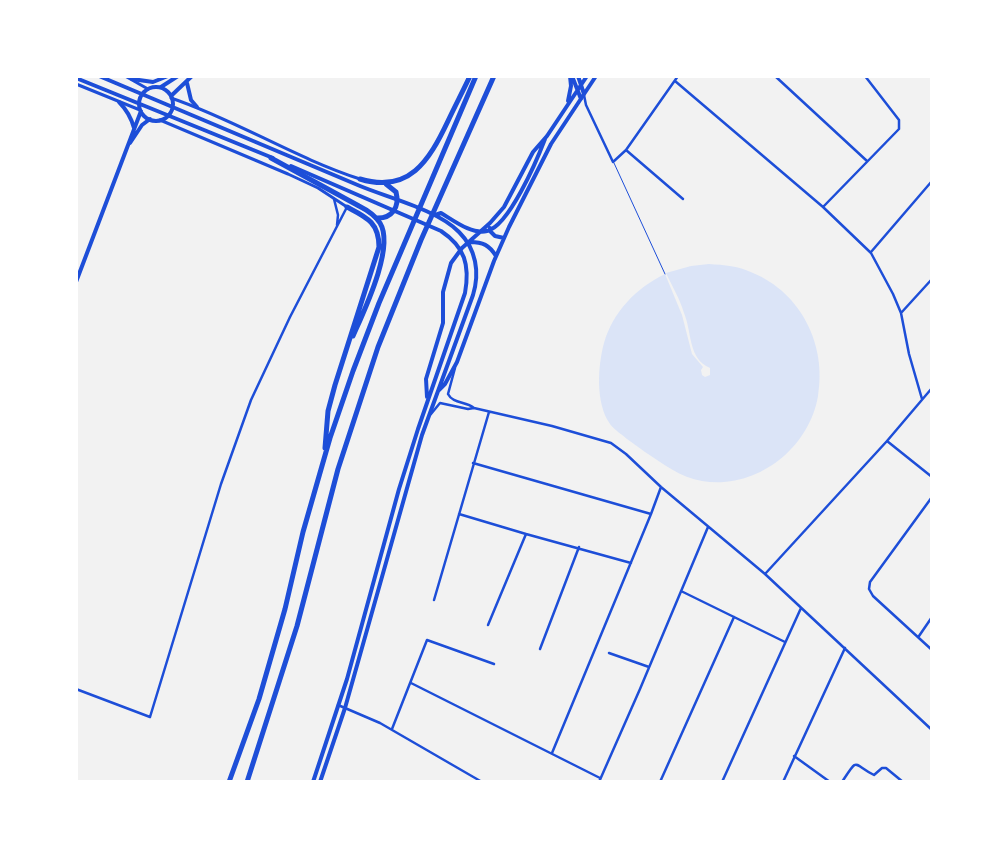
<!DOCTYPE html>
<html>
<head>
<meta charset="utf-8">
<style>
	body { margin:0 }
	#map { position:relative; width:1008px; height:858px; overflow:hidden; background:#f2f2f2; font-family:Rubik,sans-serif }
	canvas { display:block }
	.frame { position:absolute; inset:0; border:78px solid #fff; pointer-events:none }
</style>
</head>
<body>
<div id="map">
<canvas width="1008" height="858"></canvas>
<div class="frame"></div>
</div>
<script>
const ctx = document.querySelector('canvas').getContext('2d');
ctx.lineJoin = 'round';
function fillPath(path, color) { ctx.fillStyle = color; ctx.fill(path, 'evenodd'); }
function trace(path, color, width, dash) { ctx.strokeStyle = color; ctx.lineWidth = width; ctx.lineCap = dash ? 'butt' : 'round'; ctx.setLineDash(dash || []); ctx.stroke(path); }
const green = new Path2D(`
	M709,264C724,265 739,266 753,273C801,293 827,345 818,396C809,449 756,490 702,481C681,478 662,463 645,452C637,446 615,431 610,424C595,403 598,365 604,343C613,312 636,288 665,274L682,315L692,354L703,367L701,370L702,375L705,377L710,375V368C688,359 692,332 684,313C680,299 672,286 666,273L691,266Z`);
const stream = new Path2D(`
	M931,76L932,77
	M370,782V781`);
const service = new Path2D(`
	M614,163L665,274`);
const minor = new Path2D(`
	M775,76L867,161
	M675,81L823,207L871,253L893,294L901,313L909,354L922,399
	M584,95L586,105L613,162L626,150L678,76
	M626,150L683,199
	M334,199L338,215L337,225
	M823,207L899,129V120L865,76
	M871,252L932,181
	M901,313L932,279
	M455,368L448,394C453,404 466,401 474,408
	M431,414L440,403L468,409L474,408L552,426L611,443L626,454L661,487L765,574L932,730
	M887,441L932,477
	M473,463L651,514
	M932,497L870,582L869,589L873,596L932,650
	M459,514L526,534L631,563
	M765,574L887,441L932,388
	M681,591L785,642
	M434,600L489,412
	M488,625L526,534
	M919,636L932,617
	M540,649L579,547
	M609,653L649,667
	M411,683L600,778
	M76,689L150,717L221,484L251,400L290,317L347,207
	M338,705L380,723L482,782
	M392,729L427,640L494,664
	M552,753L651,514L661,487
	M794,756L830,782
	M599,782L640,689L708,527
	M660,782L734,617
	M722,782L801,608
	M783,782L845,648
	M842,782C859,756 852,764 874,775L882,768H886L903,782`);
const tertiary = new Path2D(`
	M125,76L148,89
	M76,84L140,110
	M171,98C236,120 295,158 360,179
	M160,120L288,174L318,188L347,207`);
const secondary = new Path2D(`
	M99,76C186,113 273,150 360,186C389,198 438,210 459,232C476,249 480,272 473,295L422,435L345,708L320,782
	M572,76L581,99
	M578,76L584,94
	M76,78L273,158
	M132,79L153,82L168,76
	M187,83L191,100L197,107
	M161,87L178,76
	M139 104a17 17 0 1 1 34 0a17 17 0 1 1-34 0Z
	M171,96L192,76
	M568,101L571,86L570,76
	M119,102C127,110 131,117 134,128
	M130,143L142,125L150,119
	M291,166L441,231C465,247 470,265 465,293L418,429L399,489L347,679L313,782
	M435,215L441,213C453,220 472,235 487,231C509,226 537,160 545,139
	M490,228V231L495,236L504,238
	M470,242C483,242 489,245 496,256
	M76,282L141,111
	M439,390L445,384L457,362L494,261L509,227L551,144L596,76
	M427,397L426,379L443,323V292L451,263L462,248L490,223L504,207L533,152L547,136L587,76`);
const motorway = new Path2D(`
	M271,158L359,206C367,210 375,215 380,223C395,247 364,311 353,336
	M360,179C409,194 429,161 448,121C455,106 463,91 470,76
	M376,218C392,219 400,207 396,192L386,184
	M325,448L328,411L335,385L379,247C379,222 366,217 347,207
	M229,782L259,699L285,609L303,532L330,438L353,371L379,303L476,76
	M247,782L297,626L338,469L378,347L421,240L494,76`);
fillPath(green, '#dbe4f7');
trace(stream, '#bfd3fe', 1);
trace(service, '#1d4ed8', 1);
trace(minor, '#1d4ed8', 2.5);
trace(tertiary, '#1d4ed8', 3);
trace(secondary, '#1d4ed8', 4);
trace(motorway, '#1d4ed8', 5);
</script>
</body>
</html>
